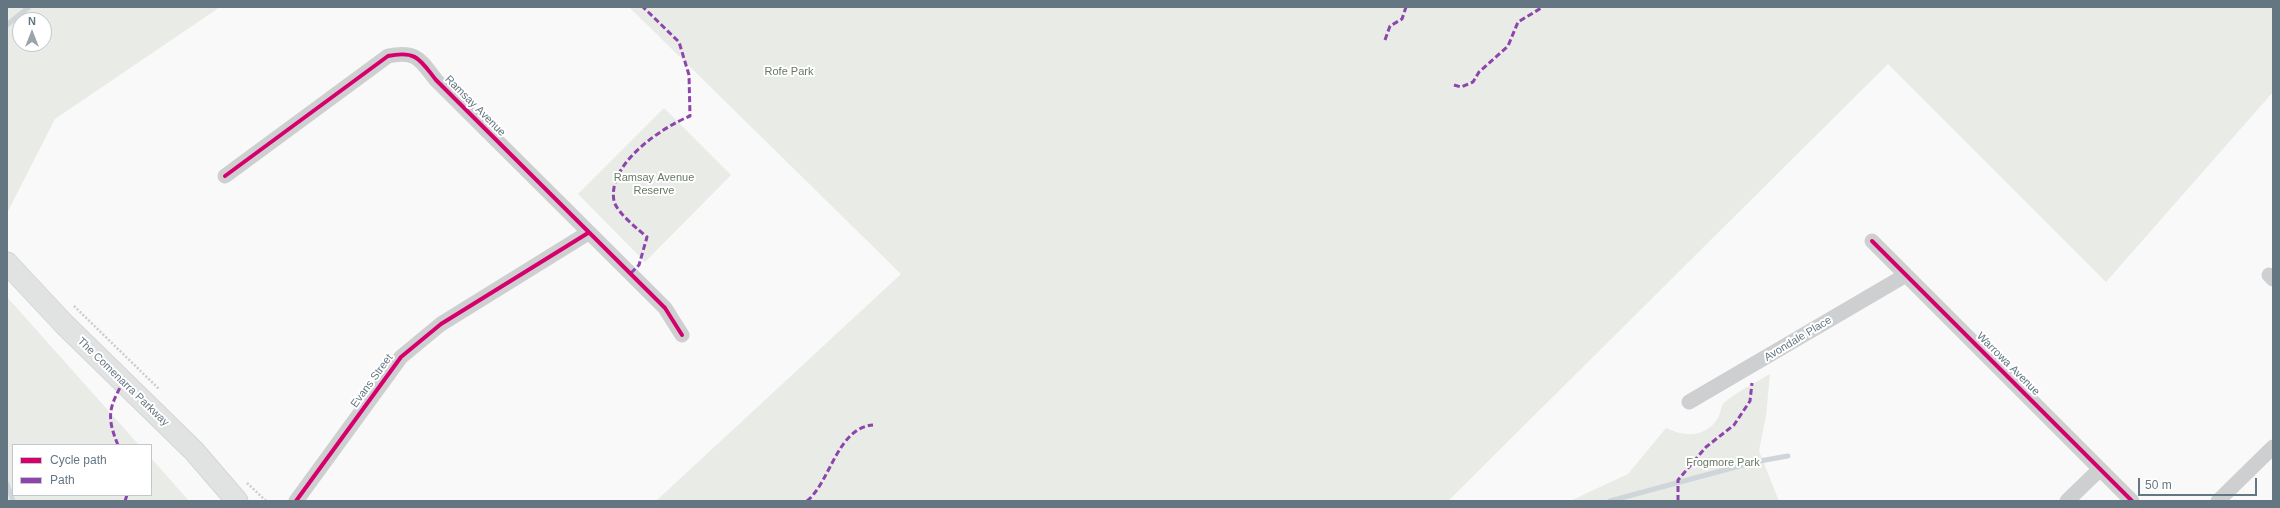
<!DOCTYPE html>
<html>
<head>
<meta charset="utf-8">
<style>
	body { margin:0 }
	#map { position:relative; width:2280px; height:508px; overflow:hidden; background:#f9f9f9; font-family:Arial,sans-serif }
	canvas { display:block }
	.frame { position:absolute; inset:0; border:8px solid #657683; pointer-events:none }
	.legend { position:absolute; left:12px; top:444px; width:140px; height:52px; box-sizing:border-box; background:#fff; border:1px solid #c1c8cd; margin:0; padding:5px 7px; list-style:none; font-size:12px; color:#657683 }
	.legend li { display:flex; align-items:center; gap:8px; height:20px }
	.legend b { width:20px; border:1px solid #c1c8cd }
	.north { position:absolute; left:12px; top:12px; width:40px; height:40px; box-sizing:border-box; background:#fff; border:1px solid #c1c8cd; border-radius:50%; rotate:0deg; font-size:11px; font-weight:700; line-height:16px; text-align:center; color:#657683 }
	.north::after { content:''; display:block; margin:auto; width:14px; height:18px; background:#99a4ac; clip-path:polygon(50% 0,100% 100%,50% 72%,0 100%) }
	.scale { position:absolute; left:2138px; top:478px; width:119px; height:18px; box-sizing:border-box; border:2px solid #657683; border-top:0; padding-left:5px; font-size:12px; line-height:14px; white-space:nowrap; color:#657683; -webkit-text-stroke:3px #fff; paint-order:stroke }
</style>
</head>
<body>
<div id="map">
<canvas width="2280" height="508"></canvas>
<div class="frame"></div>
<ul class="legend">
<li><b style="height:5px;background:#d6006c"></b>Cycle path</li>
<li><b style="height:5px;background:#8e44ad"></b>Path</li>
</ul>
<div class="north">N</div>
<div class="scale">50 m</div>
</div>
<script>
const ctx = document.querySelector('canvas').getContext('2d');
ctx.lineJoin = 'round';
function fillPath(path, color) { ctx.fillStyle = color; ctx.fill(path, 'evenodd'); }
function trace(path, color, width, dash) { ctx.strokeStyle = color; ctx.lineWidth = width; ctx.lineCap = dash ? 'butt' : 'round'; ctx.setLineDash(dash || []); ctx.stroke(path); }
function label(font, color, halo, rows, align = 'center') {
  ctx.font = font + ' Arial,sans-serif'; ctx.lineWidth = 4; ctx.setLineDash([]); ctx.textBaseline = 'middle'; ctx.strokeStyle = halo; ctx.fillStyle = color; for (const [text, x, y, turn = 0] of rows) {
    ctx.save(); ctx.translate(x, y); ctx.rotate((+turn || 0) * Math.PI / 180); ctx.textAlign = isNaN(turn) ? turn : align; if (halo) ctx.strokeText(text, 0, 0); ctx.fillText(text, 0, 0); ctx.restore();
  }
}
const green = new Path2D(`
	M7,7H220L55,119L7,213ZM20,20H44V44H20Z
	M629,7H2273V92L2106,282L1888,64L1448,501H656L901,274Z
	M664,108L731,175L645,262L578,194Z
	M7,297L139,445H13V495H151V458L189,501H7Z
	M1770,374L1766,416L1759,451L1779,501H1570L1628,474L1666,428C1686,438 1708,437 1719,416C1721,411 1721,405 1725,402C1738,391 1755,383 1770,374Z`);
const stream = new Path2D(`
	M7,25L29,7
	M7,484L13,501
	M1610,501L1754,462L1788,456`);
const path = new Path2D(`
	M74,306L159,389
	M247,483L266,501`);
const street = new Path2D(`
	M225,176L388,56C417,50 420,60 436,80L665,308L682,335
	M1872,241L2132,501
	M2269,275L2273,279
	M1689,402L1906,275
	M296,501L401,357L441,324L588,233
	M2067,501L2100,469
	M2218,501L2273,447`);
const secondary = new Path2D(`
	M7,263L64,324L194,451L237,501`);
const quiet = new Path2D(`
	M1385,40L1390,26L1402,19L1406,7
	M1454,85L1461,87L1473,82L1479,72L1508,46L1518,22L1543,7
	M631,273L639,265L647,237C639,230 617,213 614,201C607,164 661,128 690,116L689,75L679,42L643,7
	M118,445C106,416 109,408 123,382
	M125,501L127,495
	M807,501C831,481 837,428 873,425
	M1678,501V480L1706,447L1734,425L1750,401L1752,383`);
const cycleway = new Path2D(`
	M225,176L388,56C417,50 420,60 436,80L665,308L682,335
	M1872,241L2132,501
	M296,501L401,357L441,324L588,233`);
const parkNames = [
	["Rofe Park",789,72],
	["Ramsay Avenue",654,178],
	["Reserve",654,191],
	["Frogmore Park",1723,463]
];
const streetNames = [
	["Ramsay Avenue",475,106,45],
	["Avondale Place",1798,339,-31],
	["Warrowa Avenue",2008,364,45],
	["Evans Street",372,381,-54],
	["The Comenarra Parkway",123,382,44]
];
fillPath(green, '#e8ebe6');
trace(stream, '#ced6d9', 5);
trace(secondary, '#d5d6d7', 23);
trace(path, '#cbcccd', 2.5, [2, 2]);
trace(street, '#cecfd0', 15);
trace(secondary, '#e1e2e2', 21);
trace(quiet, '#8e44ad', 3, [6, 3]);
trace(cycleway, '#d6006c', 4);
label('11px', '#687a64', '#fff', parkNames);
label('11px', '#657683', '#fff', streetNames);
</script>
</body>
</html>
